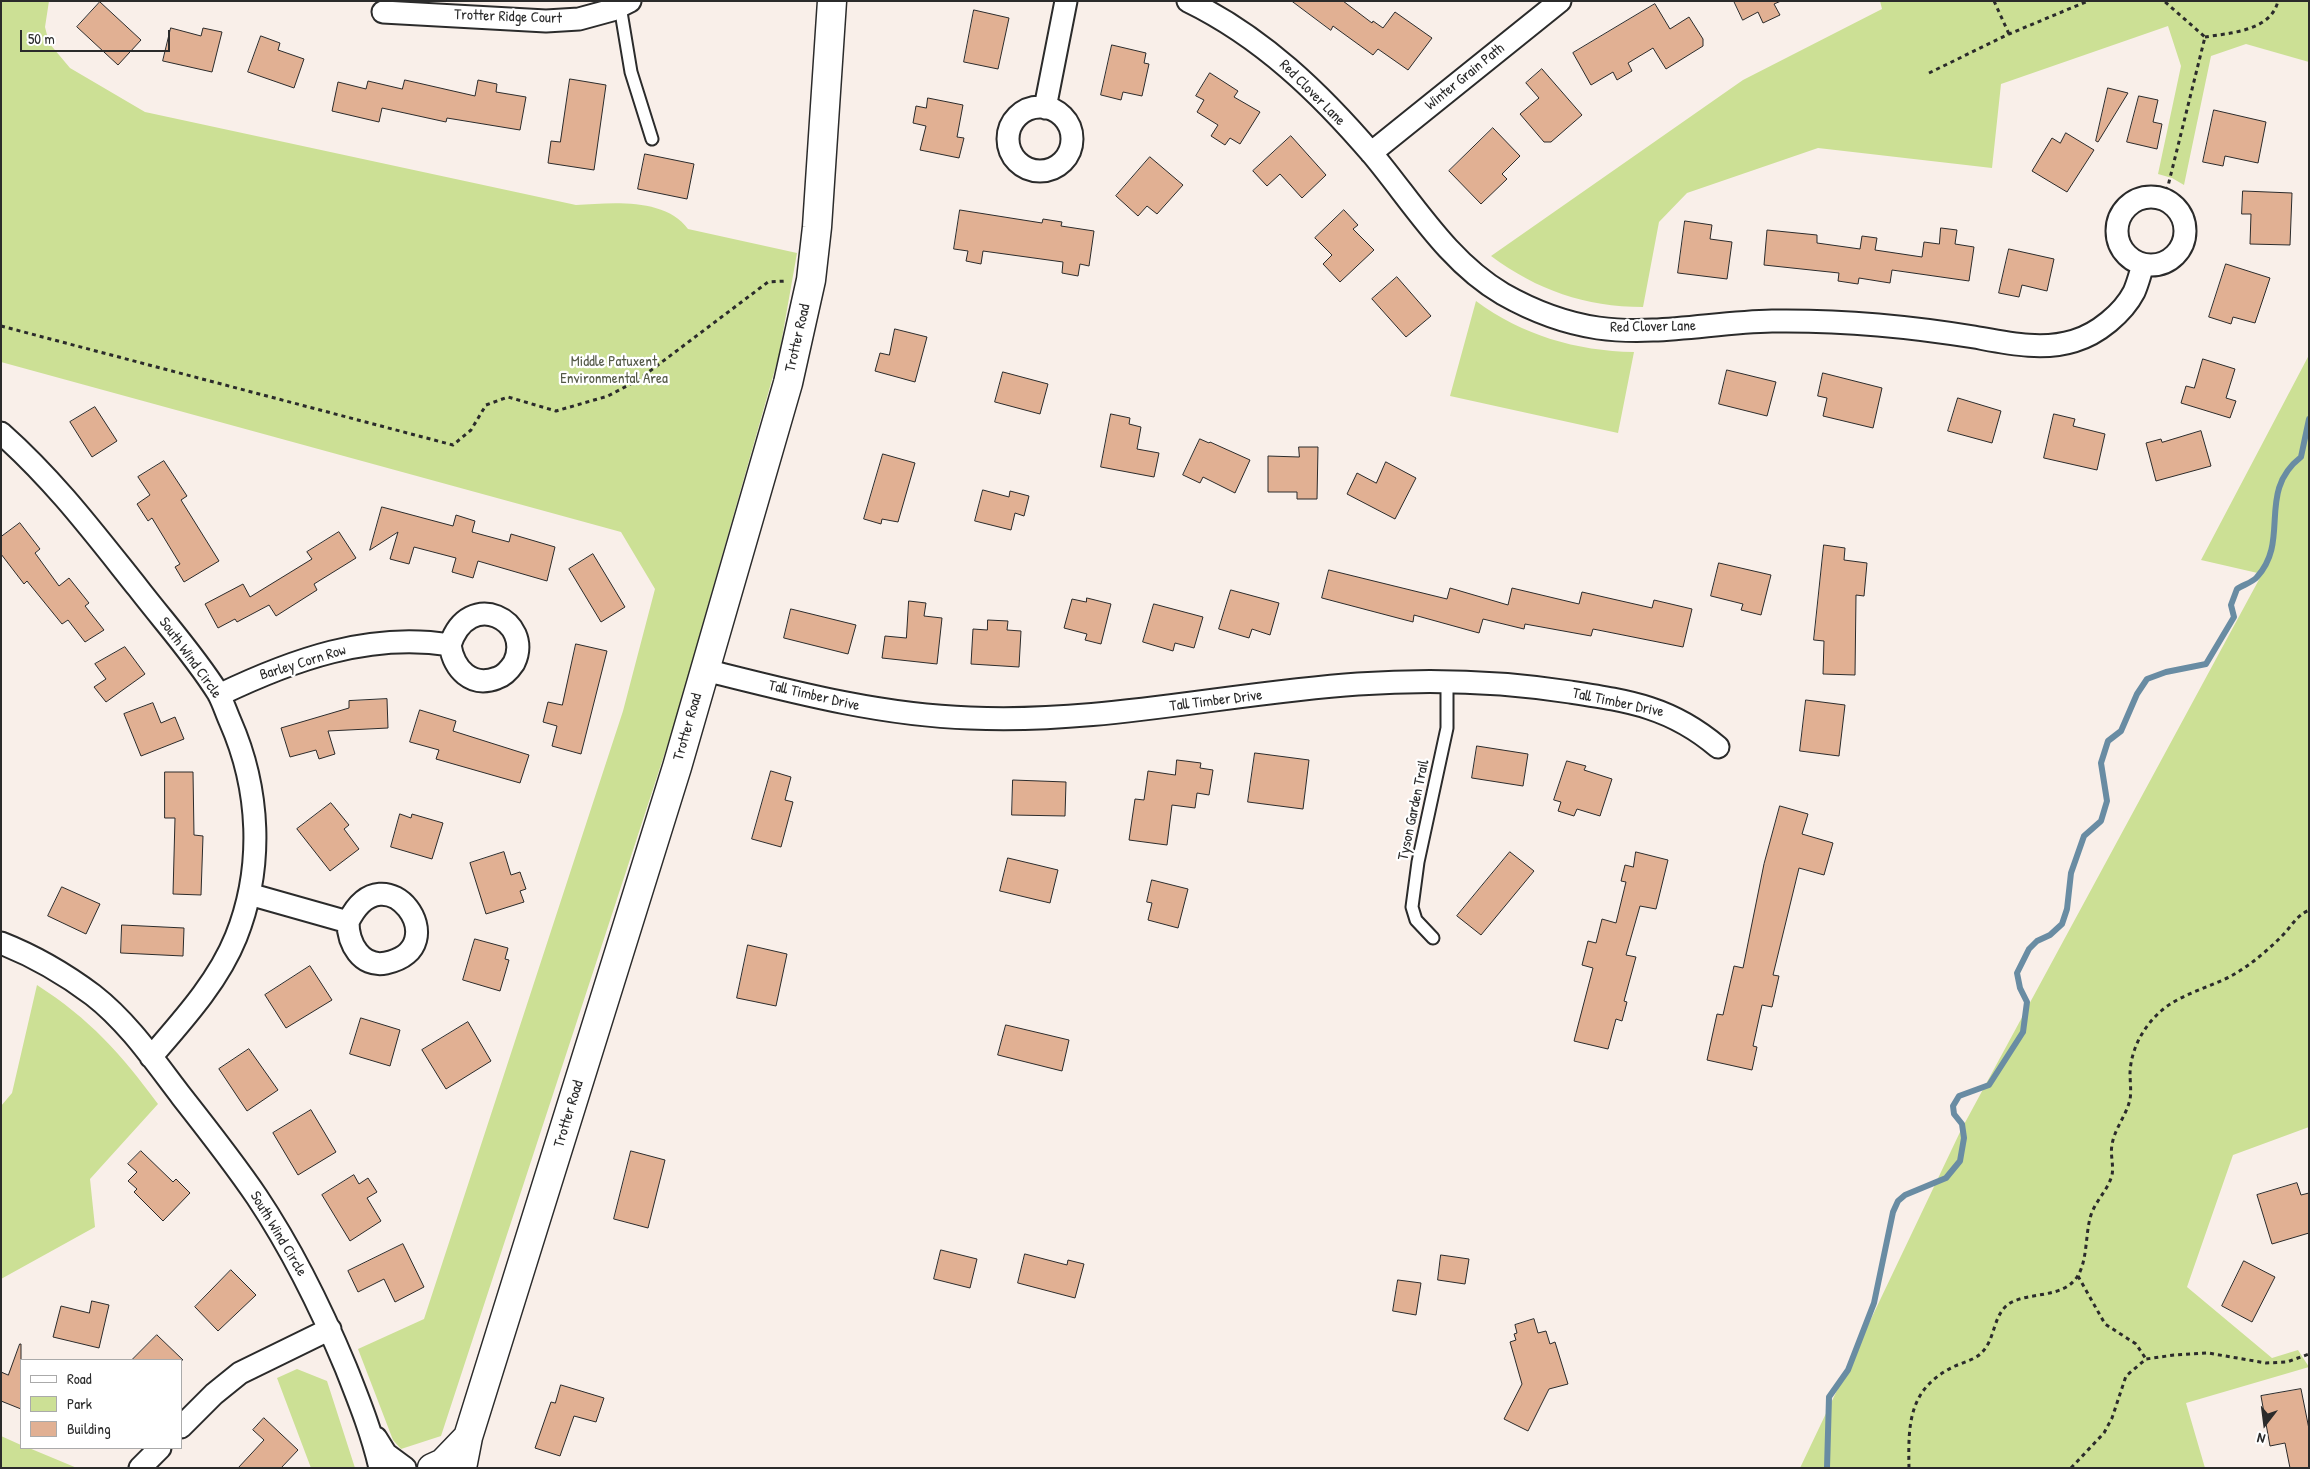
<!DOCTYPE html>
<html>
<head>
<meta charset="utf-8">
<style>
	body { margin:0 }
	#map { position:relative; width:2310px; height:1469px; overflow:hidden; background:#f9efe9; font-family:"Patrick Hand",sans-serif }
	canvas { display:block }
	.frame { position:absolute; inset:0; border:2px solid #2b2b2b; pointer-events:none }
	.legend { position:absolute; left:20px; top:1359px; width:162px; height:90px; box-sizing:border-box; background:#fff; border:1px solid #aaa; margin:0; padding:6px 9px; list-style:none; font-size:15px; color:#2b2b2b }
	.legend li { display:flex; align-items:center; gap:10px; height:25px }
	.legend b { width:25px; border:1px solid #aaa }
	.north { position:absolute; left:2240px; top:1399px; width:50px; height:50px; -webkit-text-stroke:4px #fff; paint-order:stroke; rotate:195deg; font-size:14px; font-weight:700; line-height:20px; text-align:center; color:#2b2b2b }
	.north::after { content:''; display:block; margin:auto; width:18px; height:22px; background:#2b2b2b; clip-path:polygon(50% 0,100% 100%,50% 72%,0 100%) }
	.scale { position:absolute; left:20px; top:30px; width:150px; height:22px; box-sizing:border-box; border:2px solid #2b2b2b; border-top:0; padding-left:6px; font-size:15px; line-height:18px; white-space:nowrap; color:#2b2b2b; -webkit-text-stroke:4px #fff; paint-order:stroke }
</style>
</head>
<body>
<div id="map">
<canvas width="2310" height="1469"></canvas>
<div class="frame"></div>
<ul class="legend">
<li><b style="height:6px;background:#fff"></b>Road</li>
<li><b style="height:14px;background:#cce095"></b>Park</li>
<li><b style="height:14px;background:#e1b093"></b>Building</li>
</ul>
<div class="north">N</div>
<div class="scale">50 m</div>
</div>
<script>
const ctx = document.querySelector('canvas').getContext('2d');
ctx.lineJoin = 'round';
function fillPath(path, color) { ctx.fillStyle = color; ctx.fill(path, 'evenodd'); }
function trace(path, color, width, dash) { ctx.strokeStyle = color; ctx.lineWidth = width; ctx.lineCap = dash ? 'butt' : 'round'; ctx.setLineDash(dash || []); ctx.stroke(path); }
function label(font, color, halo, rows, align = 'center') {
  ctx.font = font + ' "Patrick Hand",sans-serif'; ctx.lineWidth = 4.5; ctx.setLineDash([]); ctx.textBaseline = 'middle'; ctx.strokeStyle = halo; ctx.fillStyle = color; for (const [text, x, y, turn = 0] of rows) {
    ctx.save(); ctx.translate(x, y); ctx.rotate((+turn || 0) * Math.PI / 180); ctx.textAlign = isNaN(turn) ? turn : align; if (halo) ctx.strokeText(text, 0, 0); ctx.fillText(text, 0, 0); ctx.restore();
  }
}
const green = new Path2D(`
	M1,1H49L45,27L49,43L70,68L145,112L576,205C610,203 665,197 688,229L797,253L779,355L674,725L441,1436L401,1449L393,1440L358,1349L424,1319L623,711L655,589L621,532L1,362Z
	M1880,1H2309V62L2246,44L2211,56L2184,185L2172,178L2158,174L2181,66L2168,26L2001,84L1992,168L1818,148L1687,193L1659,222L1643,307C1585,307 1537,290 1491,256L1743,80L1882,9Z
	M1476,301C1522,335 1576,351 1634,352L1618,433L1450,396Z
	M2309,355V1127L2233,1155L2187,1287L2272,1358L2298,1350L2309,1367L2186,1403L2205,1468H1800L1961,1130L2262,574L2201,560Z
	M37,985C90,1019 121,1054 158,1104L90,1179L95,1227L1,1279V1106L12,1093Z
	M297,1369L327,1381L355,1468H311L277,1378Z
	M1,1436L21,1445V1448H29L77,1468H1Z`);
const stream = new Path2D(`
	M1827,1468L1829,1397L1848,1370L1874,1303L1893,1212L1898,1201L1905,1195L1946,1178L1960,1161L1964,1138L1962,1124L1954,1114L1953,1106L1959,1096L1989,1085L2023,1032L2027,1002L2020,988L2017,973L2029,949L2037,941L2050,935L2062,924L2067,909L2071,873L2084,836L2101,821L2107,801L2101,763L2108,741L2121,731L2137,694L2147,679L2166,672L2206,664L2234,617L2231,605L2237,589C2243,585 2253,582 2257,577C2291,540 2256,492 2301,457L2309,419`);
const building = new Path2D(`
	M1292,1H1343L1372,23L1373,21L1383,28L1395,12L1432,38L1408,70L1378,49L1373,55L1333,26L1331,30Z
	M1734,1H1781L1774,4L1780,15L1763,23L1758,12L1743,20Z
	M100,2L141,40L118,65L77,27Z
	M1655,4L1670,29L1689,17L1703,39V46L1666,69L1653,48L1628,63L1632,71L1617,80L1613,72L1591,85L1573,53Z
	M974,10L1009,18L998,69L964,62Z
	M171,28L201,36L203,28L222,32L212,72L163,61Z
	M261,36L280,43L278,50L304,59L294,88L248,72Z
	M1112,45L1146,53L1144,63L1149,64L1142,96L1123,92L1121,100L1101,95Z
	M1542,69L1582,115L1551,142H1544L1520,114L1539,98L1526,83Z
	M1210,73L1238,91L1234,97L1260,112L1240,144L1230,138L1225,145L1211,136L1218,125L1197,112L1204,100L1196,96Z
	M570,79L606,85L594,170L548,163L551,141L560,142Z
	M405,80L475,96L478,80L497,84L496,92L526,97L520,130L447,118L446,122L382,108L379,122L332,111L338,82L366,89L368,81L402,89Z
	M2108,88L2128,93L2098,142L2096,141Z
	M2139,96L2158,100L2153,122L2162,124L2157,149L2127,142Z
	M928,98L963,105L957,137L964,138L959,158L920,150L926,126L913,123L916,106L926,108Z
	M2214,110L2266,122L2258,163L2225,156L2223,166L2203,162Z
	M1493,128L1520,156L1502,174L1507,179L1481,204L1449,171Z
	M2066,133L2094,150L2067,192L2032,171L2052,138L2060,143Z
	M1291,136L1326,175L1302,198L1280,174L1267,186L1253,171Z
	M645,154L694,164L687,199L638,189Z
	M1150,157L1183,185L1157,214L1147,206L1138,216L1116,196Z
	M2243,191L2292,193L2290,245L2250,244L2251,214H2242Z
	M960,210L1042,223L1043,219L1062,222L1061,226L1094,231L1089,266L1080,264L1078,276L1062,273L1063,262L983,251L981,264L966,261L968,251L954,249Z
	M1344,210L1358,225L1353,229L1374,250L1340,282L1323,264L1332,255L1315,238Z
	M1685,221L1712,225L1710,239L1732,242L1727,279L1678,273Z
	M1941,228L1957,230L1955,244L1974,247L1969,281L1892,270L1890,283L1859,278L1858,284L1838,281L1839,273L1764,265L1767,230L1817,235V243L1860,249L1862,236L1877,238L1875,250L1922,257L1924,242L1939,244Z
	M2009,249L2054,259L2047,291L2022,285L2019,297L1999,293Z
	M2226,264L2270,278L2255,323L2233,317L2231,324L2209,317Z
	M1397,277L1431,316L1406,337L1372,299Z
	M895,329L927,337L915,382L875,371L880,353L889,355Z
	M2203,359L2235,369L2226,398L2236,401L2230,418L2181,403L2186,386L2194,388Z
	M1727,370L1776,382L1767,416L1719,404Z
	M1003,372L1048,384L1040,414L995,402Z
	M1823,373L1882,388L1873,428L1823,416L1827,398L1818,396Z
	M1958,398L2001,411L1992,443L1948,431Z
	M95,407L117,441L92,457L70,422Z
	M1111,414L1130,418L1129,424L1141,427L1137,449L1159,453L1154,477L1101,467Z
	M2054,414L2075,419L2073,426L2105,434L2097,470L2044,458Z
	M2201,431L2211,466L2156,481L2146,443L2161,439L2162,442Z
	M1200,439L1209,443L1210,442L1250,460L1235,493L1203,477L1200,483L1183,475Z
	M1299,447H1318L1317,499H1297V492H1268V456L1299,457Z
	M883,454L915,463L898,522L882,519L881,524L864,519Z
	M164,461L187,496L181,500L219,561L184,582L175,567L180,564L152,518L148,521L137,504L150,495L138,477Z
	M1386,462L1416,478L1395,519L1347,494L1357,473L1376,483Z
	M983,490L1009,497L1010,491L1029,496L1024,516L1015,513L1011,530L975,521Z
	M382,507L453,526L456,515L475,521L472,532L509,542L511,534L555,547L547,581L478,561L473,578L452,572L456,558L414,547L409,564L390,559L398,532L370,550Z
	M20,523L40,549L35,553L59,586L69,578L89,603L85,606L104,630L85,642L68,620L62,624L27,581L24,584L1,554V537Z
	M339,532L356,558L314,584L317,590L276,616L269,605L237,622L235,619L218,628L205,604L243,584L250,597L312,559L307,552Z
	M1824,545L1845,548L1844,560L1867,563L1864,596L1856,595L1855,675L1823,674L1824,641L1814,640Z
	M593,554L625,607L601,622L569,569Z
	M1719,563L1771,575L1761,615L1741,610L1743,604L1711,596Z
	M1329,570L1447,599L1450,588L1508,605L1512,588L1579,604L1582,592L1652,608L1654,600L1692,609L1683,647L1593,629L1591,636L1525,624L1524,629L1483,619L1479,633L1414,615L1413,622L1322,598Z
	M1231,590L1279,603L1270,635L1252,629L1249,638L1219,629Z
	M1087,598L1111,604L1101,644L1085,640L1087,634L1064,628L1072,599L1086,602Z
	M909,601L926,603L924,616L942,618L937,664L882,658L885,636L906,638Z
	M1154,604L1203,617L1194,648L1175,643L1173,651L1143,642Z
	M791,609L856,625L848,654L784,638Z
	M988,620L1008,621L1007,630L1021,631L1019,667L971,664L973,629L987,630Z
	M576,644L607,651L581,754L552,746L557,726L543,722L548,702L562,705Z
	M125,647L145,674L106,702L94,687L106,679L95,664Z
	M387,699L388,728L328,731L335,754L319,759L316,750L290,757L281,728L349,708V701Z
	M1806,700L1845,705L1839,756L1800,751Z
	M153,703L161,723L175,717L184,739L141,756L124,714Z
	M420,710L456,721L453,731L529,755L520,783L436,759L439,750L410,742Z
	M1477,746L1528,754L1523,786L1472,778Z
	M1255,753L1309,760L1303,809L1248,802Z
	M1177,760L1201,763L1200,768L1213,770L1209,795L1197,793L1195,808L1172,805L1167,845L1129,840L1135,799L1144,800L1148,771L1175,775Z
	M1567,761L1586,766L1584,770L1612,779L1600,816L1577,809L1574,816L1558,811L1561,802L1554,800Z
	M771,771L791,777L785,800L793,802L781,847L752,839Z
	M165,772H193L194,835L203,836L201,895L173,894L175,818H165Z
	M1013,780L1066,782L1065,816L1012,815Z
	M331,803L349,825L344,829L359,849L330,871L297,829Z
	M1780,806L1808,814L1802,834L1833,843L1824,875L1799,868L1773,975L1779,976L1772,1007L1762,1005L1753,1046L1757,1047L1752,1070L1707,1060L1717,1014L1723,1015L1734,966L1743,968L1764,864Z
	M400,814L411,818L412,814L443,823L432,859L391,847Z
	M504,852L511,875L520,872L526,889L520,891L524,902L486,914L470,863Z
	M1510,852L1534,871L1481,935L1457,916Z
	M1636,852L1668,860L1656,909L1640,906L1626,955L1636,957L1624,1001L1627,1002L1622,1021L1616,1019L1608,1049L1574,1041L1593,968L1582,965L1588,941L1596,943L1602,919L1616,923L1626,882L1621,881L1625,865L1633,867Z
	M1008,858L1058,870L1050,903L1000,891Z
	M1152,880L1188,889L1178,928L1148,920L1152,903L1147,902Z
	M62,887L100,904L86,934L48,916Z
	M122,925L184,928L183,956L121,953Z
	M475,939L508,948L505,959L509,960L500,991L463,980Z
	M748,945L787,954L776,1006L737,998Z
	M310,966L332,1000L286,1028L265,995Z
	M361,1018L400,1030L390,1066L350,1054Z
	M468,1022L491,1061L446,1089L422,1050Z
	M1006,1025L1069,1040L1062,1071L998,1055Z
	M249,1049L278,1090L247,1111L219,1069Z
	M311,1110L336,1152L298,1175L273,1133Z
	M141,1151L173,1182L176,1179L190,1193L163,1221L134,1192L137,1189L128,1181L137,1172L128,1164Z
	M631,1151L665,1160L648,1228L614,1219Z
	M354,1175L359,1184L368,1178L377,1192L367,1198L381,1221L350,1241L322,1195Z
	M2297,1183L2301,1195L2309,1193V1233L2272,1244L2257,1195Z
	M403,1244L424,1287L395,1302L384,1279L358,1292L348,1271Z
	M941,1250L977,1259L970,1288L934,1279Z
	M1025,1254L1067,1265L1068,1260L1084,1264L1075,1298L1018,1283Z
	M1441,1255L1469,1259L1465,1284L1438,1280Z
	M2244,1261L2275,1277L2252,1322L2222,1306Z
	M231,1270L256,1295L218,1331L195,1307Z
	M1398,1280L1421,1283L1416,1315L1393,1311Z
	M92,1301L109,1305L99,1348L53,1337L61,1306L89,1313Z
	M1534,1319L1538,1333L1546,1331L1550,1344L1555,1342L1568,1384L1549,1389L1528,1431L1504,1419L1522,1384L1510,1342L1516,1340L1514,1334L1517,1333L1515,1325Z
	M157,1335L183,1360H132Z
	M20,1344H21V1409L1,1401V1372L8,1375Z
	M561,1385L604,1398L596,1422L574,1416L560,1456L535,1448L551,1402L555,1403Z
	M2301,1389L2309,1429V1468H2290L2285,1443L2270,1446L2261,1396Z
	M264,1418L298,1450L281,1468H238L264,1440L253,1430Z`);
const path = new Path2D(`
	M1994,1L2009,34
	M2205,37C2230,33 2271,31 2278,1
	M1929,73L2009,34L2088,1
	M2162,198L2168,186L2205,37L2164,1
	M1,326L453,445L471,430L486,405L508,397L556,411L608,396L638,380L768,282L786,281
	M2078,1276L2105,1324L2136,1344L2146,1359
	M1909,1468C1908,1422 1909,1388 1955,1366C1964,1362 1978,1359 1984,1350C1996,1336 1993,1312 2012,1302C2032,1292 2063,1298 2077,1277C2088,1261 2085,1233 2091,1215C2096,1200 2108,1190 2112,1175C2114,1165 2110,1155 2112,1145C2114,1130 2125,1117 2129,1103C2132,1095 2130,1082 2130,1073C2131,1049 2143,1027 2161,1011C2183,992 2214,987 2238,972C2254,962 2269,949 2282,936C2291,927 2296,916 2309,910
	M2071,1468L2104,1433L2112,1418L2126,1376L2146,1359L2174,1355L2208,1353L2266,1363L2287,1362L2309,1354`);
const service = new Path2D(`
	M620,6L631,72L652,139
	M1433,938L1416,920L1412,907L1418,862L1447,728V681`);
const minor = new Path2D(`
	M1188,1C1262,37 1320,93 1373,155C1413,203 1448,262 1503,294C1533,311 1564,323 1598,328C1656,336 1714,322 1772,321C1840,320 1907,326 1974,337C2007,343 2042,351 2074,341C2098,334 2123,313 2134,292C2138,283 2140,274 2143,265
	M383,12L546,21L579,19L612,10L630,1
	M1008 139a32 32 0 1 1 64 0a32 32 0 1 1-64 0Z
	M1045,108L1066,1
	M1371,153L1560,1
	M2117 231a34 34 0 1 1 68 0a34 34 0 1 1-68 0Z
	M1,433C55,481 94,533 138,588C165,623 195,656 218,693C223,702 226,712 230,721C260,789 264,867 236,937C218,982 182,1021 151,1057
	M705,670C793,692 879,715 970,718C1101,724 1228,693 1358,684C1429,679 1499,681 1570,692C1629,701 1671,707 1718,747
	M219,695C292,660 369,632 450,645C469,587 534,621 514,663C510,669 504,676 497,678C471,688 454,669 450,645
	M249,894L348,922C385,846 458,948 386,963C361,968 348,943 348,922
	M1,943C34,956 65,974 93,995C129,1023 155,1062 182,1097C208,1130 234,1163 257,1197C293,1251 321,1308 346,1368C359,1401 372,1433 380,1468
	M181,1427L214,1394L240,1373L330,1329
	M376,1438L386,1454L405,1468
	M140,1468L160,1448`);
const tertiary = new Path2D(`
	M432,1468L443,1463L468,1437
	M462,1468L468,1437L677,767L788,383L811,280L817,227L832,1`);
const streetNames = [
	["Trotter Ridge Court",508,17,2],
	["Winter Grain Path",1465,77,-39],
	["Red Clover Lane",1312,93,45],
	["Red Clover Lane",1653,327,-1],
	["Trotter Road",798,338,-77],
	["South Wind Circle",190,658,54],
	["Barley Corn Row",303,663,-17],
	["Tall Timber Drive",814,696,13],
	["Tall Timber Drive",1216,701,-7],
	["Tall Timber Drive",1618,703,12],
	["Trotter Road",688,727,-74],
	["Tyson Garden Trail",1414,810,-78],
	["Trotter Road",569,1114,-73],
	["South Wind Circle",278,1234,59]
];
const parkNames = [
	["Middle Patuxent",614,362],
	["Environmental Area",614,379]
];
fillPath(green, '#cce095');
trace(stream, '#698ca3', 6);
fillPath(building, '#e1b093');
trace(building, '#2b2b2b', 1);
trace(service, '#2b2b2b', 15);
trace(minor, '#2b2b2b', 25);
trace(tertiary, '#2b2b2b', 31);
trace(path, '#2b2b2b', 3, [4, 4]);
trace(service, '#fff', 11);
trace(minor, '#fff', 21);
trace(tertiary, '#fff', 28);
label('15px', '#2b2b2b', '#fff', streetNames);
label('15px', '#535846', '#fff', parkNames);
</script>
</body>
</html>
